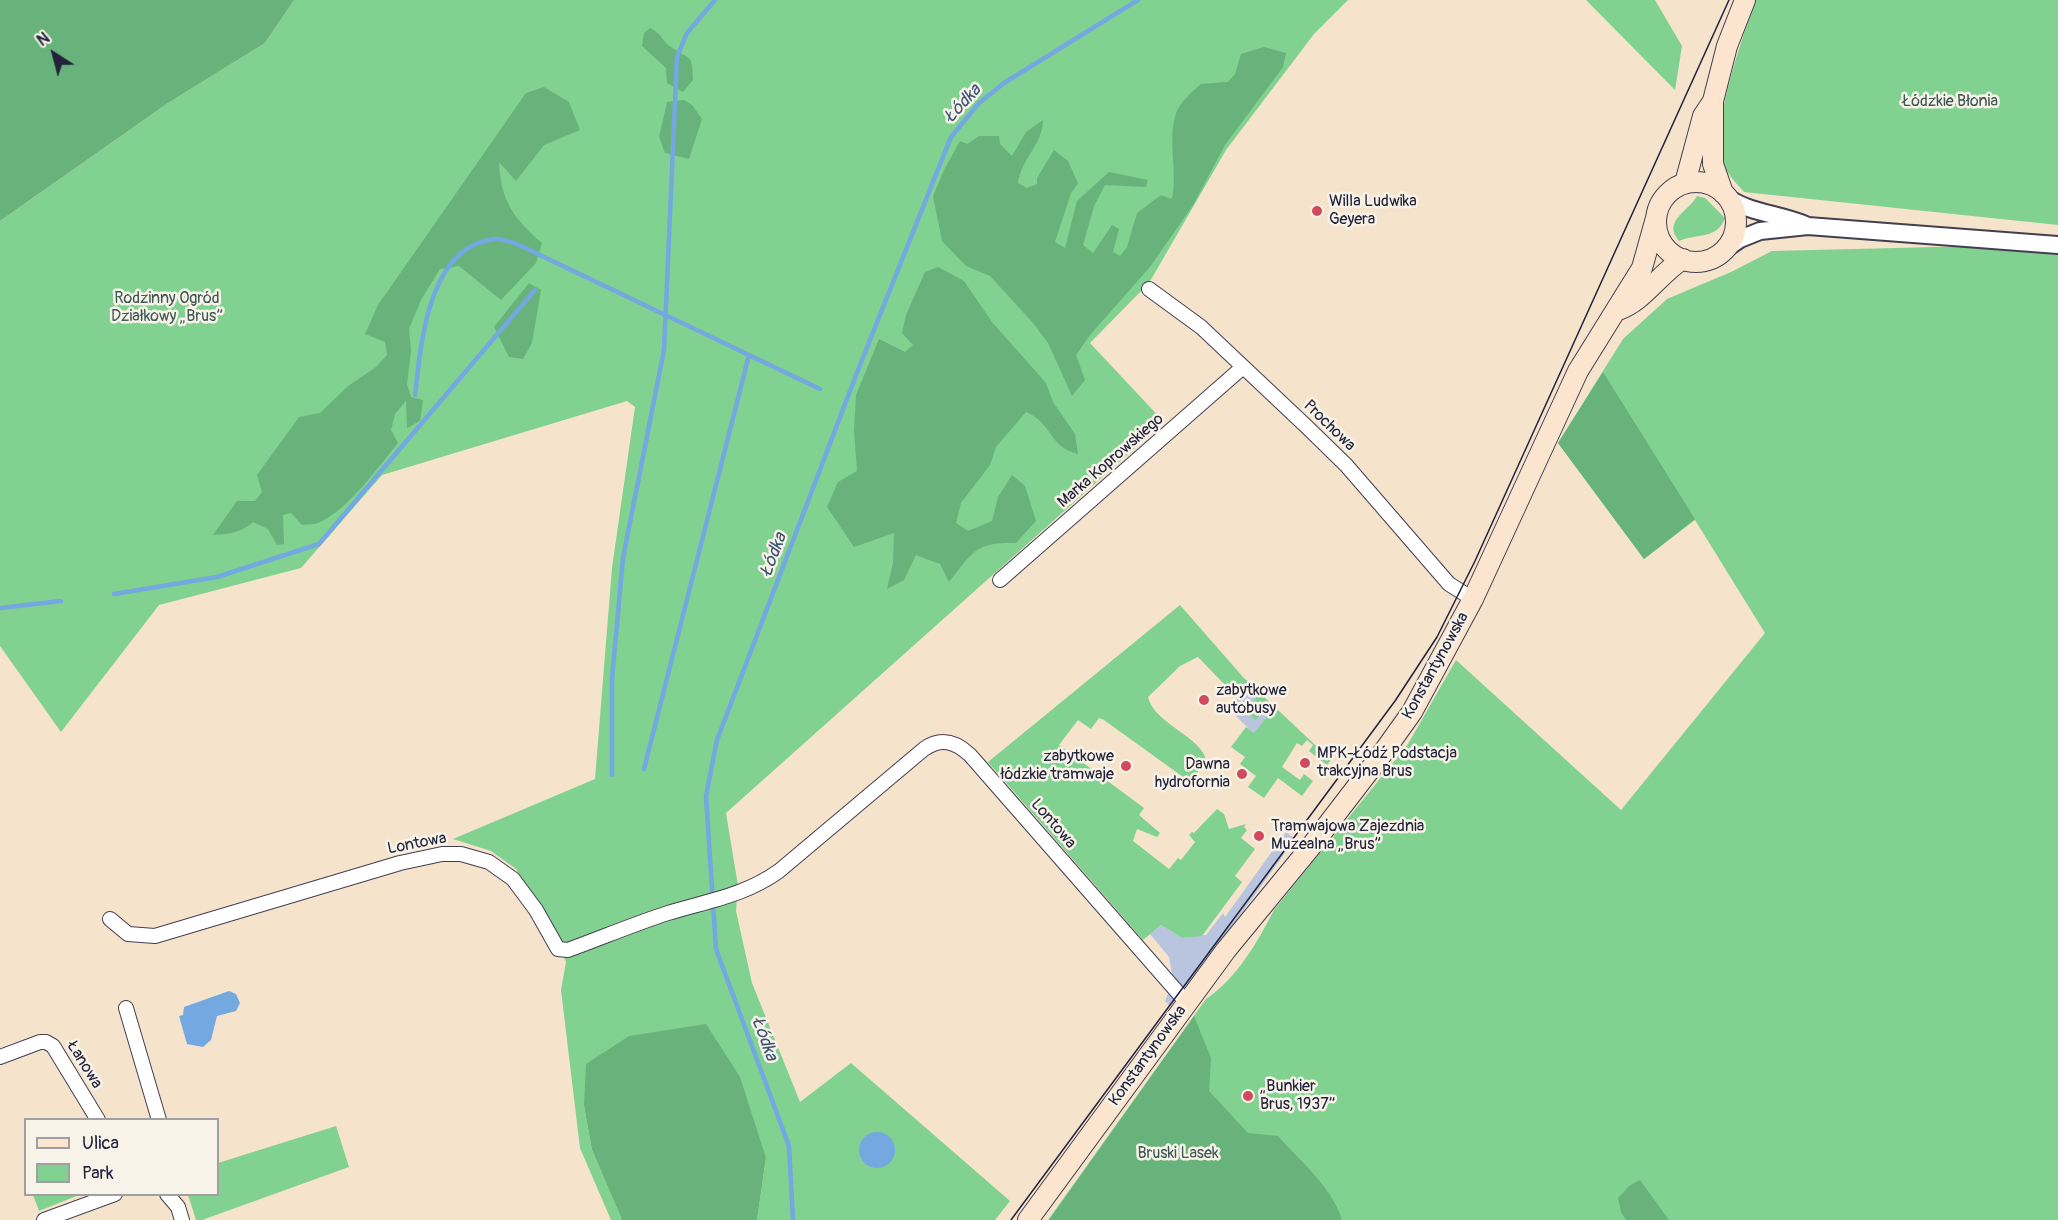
<!DOCTYPE html>
<html>
<head>
<meta charset="utf-8">
<style>
	body { margin:0 }
	#map { position:relative; width:2058px; height:1220px; overflow:hidden; background:#f5e3cc; font-family:Pangolin,sans-serif }
	canvas { display:block }
	.legend { position:absolute; left:24px; top:1118px; width:195px; height:78px; box-sizing:border-box; background:#f7f3e8; border:2px solid #a29fa3; margin:0; padding:8px 10px; list-style:none; font-size:18px; color:#22223b }
	.legend li { display:flex; align-items:center; gap:12px; height:30px }
	.legend b { width:30px; border:2px solid #a29fa3 }
	.north { position:absolute; left:24px; top:24px; width:60px; height:60px; -webkit-text-stroke:4px #f7f3e8; paint-order:stroke; rotate:324deg; font-size:16px; font-weight:700; line-height:24px; text-align:center; color:#22223b }
	.north::after { content:''; display:block; margin:auto; width:21px; height:27px; background:#22223b; clip-path:polygon(50% 0,100% 100%,50% 72%,0 100%) }
</style>
</head>
<body>
<div id="map">
<canvas width="2058" height="1220"></canvas>
<ul class="legend">
<li><b style="height:8px;background:#fce5cf"></b>Ulica</li>
<li><b style="height:16px;background:#81d191"></b>Park</li>
</ul>
<div class="north">N</div>
</div>
<script>
const ctx = document.querySelector('canvas').getContext('2d');
ctx.lineJoin = 'round';
function fillPath(path, color) { ctx.fillStyle = color; ctx.fill(path, 'evenodd'); }
function trace(path, color, width, dash) { ctx.strokeStyle = color; ctx.lineWidth = width; ctx.lineCap = dash ? 'butt' : 'round'; ctx.setLineDash(dash || []); ctx.stroke(path); }
function label(font, color, halo, rows, align = 'center') {
  ctx.font = font + ' Pangolin,sans-serif'; ctx.lineWidth = 5; ctx.setLineDash([]); ctx.textBaseline = 'middle'; ctx.strokeStyle = halo; ctx.fillStyle = color; for (const [text, x, y, turn = 0] of rows) {
    ctx.save(); ctx.translate(x, y); ctx.rotate((+turn || 0) * Math.PI / 180); ctx.textAlign = isNaN(turn) ? turn : align; if (halo) ctx.strokeText(text, 0, 0); ctx.fillText(text, 0, 0); ctx.restore();
  }
}
const industrial = new Path2D(`
	M1248,682L1260,694L1252,702L1270,713L1254,734L1233,713L1239,690Z
	M1286,832L1295,839L1182,996L1179,994L1170,1006L1165,1001L1175,977L1172,974L1169,957L1150,934L1161,925L1182,938L1206,935L1223,913L1225,917Z`);
const green = new Path2D(`
	M294,0H1348L1314,34L1226,150L1149,283L1090,343L1164,422L726,813L738,886L736,911L752,983L800,1102L851,1063L1010,1201L995,1220H757L766,1158L584,1106L592,1150L622,1220H611L580,1148L561,990L566,962L550,924L516,869L491,851L453,839L595,779L612,568L635,407L627,401L382,475L301,568L159,605L61,732L0,646V221L168,103L265,43Z
	M1586,0H1655L1682,46L1675,90Z
	M1756,0H2058V225L1744,192C1735,182 1727,174 1722,162C1710,128 1743,35 1756,0Z
	M1697,196L1705,198L1725,218C1717,240 1697,233 1679,241C1662,221 1688,212 1697,196Z
	M1977,246L2058,252V1220H1048L1206,999C1237,978 1257,943 1274,910L1408,744L1456,660L1621,810L1765,633L1695,520L1644,559L1558,443L1623,339L1667,299L1731,272L1772,251Z
	M1180,605L1243,677L1331,760L1327,765L1309,751L1313,745L1307,740L1302,746L1297,743L1282,767L1300,780L1304,774L1313,781L1302,796L1278,778L1264,798L1248,787L1256,776L1240,764L1245,757L1231,747L1246,727L1254,733L1270,713L1264,709L1256,720L1246,712L1259,693L1248,682L1239,690L1226,686L1198,657L1180,666L1148,697C1154,724 1203,737 1206,761L1190,782L1104,720L1099,718L1091,729L1078,720L1059,745L1144,808L1139,815L1160,833L1157,837L1137,829L1133,841L1169,869L1178,858L1181,860L1195,842L1189,835L1192,832L1194,833L1217,809L1224,814L1229,829L1246,824L1244,827L1247,830L1241,838L1255,849L1235,876L1242,882L1202,936L1182,938L1161,925L1143,940L988,762Z
	M336,1126L349,1167L202,1220H196L188,1195L218,1194V1163Z
	M33,1195H79L39,1211Z`);
const forest = new Path2D(`
	M0,0H294L265,43L168,103L0,221Z
	M650,28C662,34 662,41 671,47C691,61 692,52 693,80L683,92L667,83L666,68L642,46L644,33Z
	M1264,47L1286,53L1283,67L1225,145L1193,205L1150,267L1090,335L1076,355L1085,380L1072,396L1048,343L1033,323L990,276L966,266L942,241L933,196L945,168L960,141L967,144L979,136H999L1000,144L1012,156L1026,132L1043,120C1043,144 1021,159 1018,183L1027,188L1037,184V178L1054,150L1068,161L1078,183L1071,193L1055,242L1065,248L1077,201L1109,172L1148,180L1146,187L1105,185L1094,206L1083,245L1093,253L1112,225L1119,229L1113,252L1120,256L1127,247L1137,213L1161,195L1172,199C1178,170 1167,142 1176,113C1180,102 1192,92 1201,84L1228,82L1235,74L1241,54Z
	M544,87L569,102L580,130L544,145L516,181L499,162C501,201 513,218 542,243L536,263L501,300L459,266L440,269L421,300L409,329L411,350L407,384L411,397L423,400L420,421L407,428L406,401L395,414L391,430L398,443C378,467 349,509 320,522C315,525 307,524 302,525L291,513L283,515L284,544L277,545L268,529L253,522C240,533 230,534 213,535L237,501H255L262,492L257,475L299,417L320,413L348,386L376,367L387,355L385,342L365,334L378,305L526,93Z
	M684,100L692,105L702,119L689,159L665,153L659,137L667,102Z
	M938,267L964,281L992,322L1046,383L1053,402L1075,434L1078,454C1047,446 1054,424 1026,412L996,447L990,465L961,503L956,523L968,531L992,521L998,497L1012,475L1025,486L1036,521L1016,543C976,542 973,551 949,582L940,564L916,555L904,580L887,589L893,563L894,533L854,547L827,507L838,482L857,471L854,431L856,395L879,339L905,352L913,345L902,333L906,315L925,272Z
	M529,283L541,290L532,343L523,359L509,357L494,327Z
	M1603,372L1695,519L1644,559L1558,443Z
	M1194,1016L1211,1058L1209,1091L1248,1133L1278,1136C1299,1160 1333,1188 1342,1220H1049Z
	M706,1024L740,1077L766,1158L757,1220H622L592,1150L584,1106L586,1064L629,1036Z
	M1640,1180L1669,1220H1626L1621,1212L1618,1198L1629,1186Z`);
const water = new Path2D(`
	M229,991L236,994L240,1003L236,1011L217,1016L211,1040L203,1047L187,1044L179,1016L183,1015L184,1007Z
	M859 1150a18 18 0 1 1 36 0a18 18 0 1 1-36 0Z`);
const stream = new Path2D(`
	M415,395C421,344 428,245 495,239C502,239 511,242 517,244L820,389
	M114,594L217,577L319,544L535,290
	M0,608L61,601
	M644,769L749,355
	M612,775V679L623,558L664,350L677,57L687,33L715,0
	M793,1220L789,1146L716,949L706,796L717,740L858,370L951,137L979,103L1004,83L1138,0`);
const minor = new Path2D(`
	M1149,289L1201,327L1307,427L1346,465L1449,584L1473,599
	M1000,580L1243,367
	M110,919L128,934L155,936L400,863L442,854H461L489,862L513,879L536,910L558,949L568,950C601,938 634,924 668,913C707,901 744,896 779,871L924,749C941,737 955,741 970,755L1187,1003
	M126,1008L159,1120
	M0,1057L40,1042H46L53,1046L98,1120
	M167,1194L178,1207L182,1220
	M44,1220L115,1194`);
const tertiary = new Path2D(`
	M1728,198C1752,214 1782,214 1808,226
	M1724,250L1740,239L1760,231L1808,226L2058,245`);
const secondary = new Path2D(`
	M1656 222a40 40 0 1 1 80 0a40 40 0 1 1-80 0Z
	M1685,183L1703,116L1713,101
	M1723,193L1713,164V101L1727,46L1745,0
	M1618,310C1644,301 1659,274 1683,259
	M1028,1220L1226,950L1309,849L1382,754L1412,712L1473,599L1578,371L1642,268L1656,218`);
const tram = new Path2D(`
	M1011,1220L1395,701L1437,637L1475,561L1729,0`);
const markers = [
	[1317,211,6,"#d1495b"],
	[1204,700,6,"#d1495b"],
	[1305,763,6,"#d1495b"],
	[1126,766,6,"#d1495b"],
	[1242,774,6,"#d1495b"],
	[1259,836,6,"#d1495b"],
	[1248,1096,6,"#d1495b"]
];
const parkNames = [
	["Łódzkie Błonia",1950,102],
	["Rodzinny Ogród",167,299],
	["Działkowy „Brus”",167,317],
	["Bruski Lasek",1178,1154]
];
const poiNames = [
	["Willa Ludwika",1329,202],
	["Geyera",1329,220],
	["zabytkowe",1216,691],
	["autobusy",1216,709],
	["MPK-Łódź Podstacja",1317,754],
	["trakcyjna Brus",1317,772],
	["zabytkowe",1114,757,"right"],
	["łódzkie tramwaje",1114,775,"right"],
	["Dawna",1230,765,"right"],
	["hydrofornia",1230,783,"right"],
	["Tramwajowa Zajezdnia",1271,827],
	["Muzealna „Brus”",1271,845],
	["„Bunkier",1260,1087],
	["Brus, 1937”",1260,1105]
];
const streetNames = [
	["Prochowa",1329,426,44],
	["Marka Koprowskiego",1111,461,-41],
	["Konstantynowska",1436,666,-61],
	["Lontowa",1053,824,49],
	["Lontowa",417,844,-11],
	["Konstantynowska",1148,1056,-54],
	["Łanowa",84,1065,58]
];
const waterNames = [
	["Łódka",963,104,-47],
	["Łódka",774,555,-69],
	["Łódka",764,1039,70]
];
fillPath(industrial, '#b9c5de');
fillPath(green, '#81d191');
fillPath(forest, '#68b37b');
fillPath(water, '#73a8e1');
trace(stream, '#73a8e1', 4.5);
trace(minor, '#423f51', 16);
trace(tertiary, '#423f51', 20);
trace(secondary, '#423f51', 22);
trace(minor, '#fff', 14);
trace(tertiary, '#fff', 16);
trace(secondary, '#fce5cf', 20);
trace(tram, '#22223b', 1.5);
for (const [x, y, r, color] of markers) { const dot = new Path2D(); dot.arc(x, y, r, 0, 2 * Math.PI); ctx.fillStyle = color; ctx.fill(dot); trace(dot, '#f7f3e8', 2); }
label('16px', '#3e5755', '#f7f3e8', parkNames);
label('16px', '#22223b', '#f7f3e8', poiNames, 'left');
label('16px', '#22223b', '#f7f3e8', streetNames);
label('italic 18px', '#3e5175', '#f7f3e8', waterNames);
</script>
</body>
</html>
